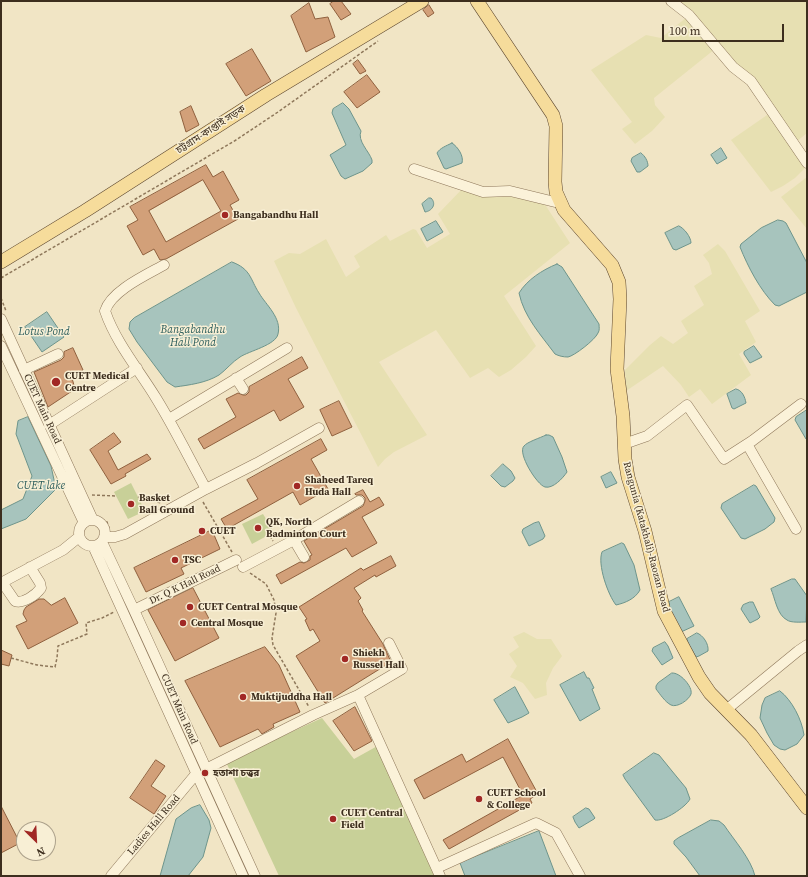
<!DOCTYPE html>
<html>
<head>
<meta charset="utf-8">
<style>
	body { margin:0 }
	#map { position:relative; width:808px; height:877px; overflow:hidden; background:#f1e5c5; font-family:"Source Serif 4",serif }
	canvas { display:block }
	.frame { position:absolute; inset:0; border:2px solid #3d2e1e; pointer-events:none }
	.north { position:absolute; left:16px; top:821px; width:40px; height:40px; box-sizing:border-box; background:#f8efd5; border:1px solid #ada28c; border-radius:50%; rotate:156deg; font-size:11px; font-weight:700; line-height:16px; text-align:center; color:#3d2e1e }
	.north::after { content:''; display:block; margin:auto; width:14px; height:18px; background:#a12825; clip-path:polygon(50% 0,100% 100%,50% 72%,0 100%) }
	.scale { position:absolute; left:662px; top:24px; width:122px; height:18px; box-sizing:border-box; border:2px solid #3d2e1e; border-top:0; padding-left:5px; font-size:12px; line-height:14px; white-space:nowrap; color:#3d2e1e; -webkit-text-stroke:3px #f8efd5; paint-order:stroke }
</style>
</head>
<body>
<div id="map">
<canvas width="808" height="877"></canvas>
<div class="frame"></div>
<div class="north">N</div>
<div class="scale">100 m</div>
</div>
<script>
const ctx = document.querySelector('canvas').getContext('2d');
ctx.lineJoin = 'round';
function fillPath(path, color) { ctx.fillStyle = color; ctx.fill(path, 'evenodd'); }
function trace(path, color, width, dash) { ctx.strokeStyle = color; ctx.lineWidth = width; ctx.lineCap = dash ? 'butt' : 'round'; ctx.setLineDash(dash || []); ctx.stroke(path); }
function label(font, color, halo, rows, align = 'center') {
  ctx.font = font + ' "Source Serif 4","Noto Sans Bengali",serif'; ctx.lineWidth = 3; ctx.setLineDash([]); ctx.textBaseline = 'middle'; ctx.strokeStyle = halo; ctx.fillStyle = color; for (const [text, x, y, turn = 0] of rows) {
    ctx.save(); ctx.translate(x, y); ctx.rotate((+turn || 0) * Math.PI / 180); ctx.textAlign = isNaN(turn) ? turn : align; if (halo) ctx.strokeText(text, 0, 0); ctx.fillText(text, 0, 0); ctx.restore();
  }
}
const farmland = new Path2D(`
	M678,1H807V133L796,142L738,65Z
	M687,17L715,49L654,98L655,105L665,117L652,131L635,144L622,129L632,122L591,70L646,35L661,38Z
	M770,113L807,166L795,178L783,186L771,192L731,140Z
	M807,177V229L781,197Z
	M463,188L485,197L501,194L544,203L570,243L504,296L536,346L526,357L511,370L499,377L488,368L470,378L436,330L379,362L427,435L394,452L385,459L378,467L296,308L274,261L289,253L300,254L326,239L346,277L360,267L354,256L386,235L390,241L413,229L416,230L427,248L450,234L438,214Z
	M718,244L725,251L760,311L745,321L756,342L739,354L751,375L712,404L700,389L689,397L681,385L663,366L626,391L625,370L650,345L661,336L673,344L688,333L681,321L704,305L694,286L712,274L709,263L703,255Z
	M524,632L537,639H551L562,656L553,668L546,683L547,695L535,699L523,683L510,677L517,666L509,654L519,647L513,637Z`);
const green = new Path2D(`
	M131,483L145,511L128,519L114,492Z
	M263,514L274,532L252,544L242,524Z
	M322,718L354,759L381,744L439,876H279L226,762Z`);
const water = new Path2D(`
	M343,103L349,109L361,131C357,141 369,151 372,160V163L363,171L345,179L341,176L330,155L346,145L332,113L333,109Z
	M452,143C458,147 464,156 462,163L446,169L444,168L437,153C440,148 446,146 452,143Z
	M721,148L727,158L717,164L711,155Z
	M641,153C645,156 648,161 648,166L640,172H637L631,161L632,158Z
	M429,198H431C437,204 432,211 425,212L422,204Z
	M778,220L783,221L786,223L807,263V292L779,306L775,305C760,290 748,267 740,247L741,244L761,228Z
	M436,221L443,232L427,241L421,229Z
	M679,226C684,228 691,237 691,243L676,250L673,249L665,233Z
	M232,262C251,269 250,279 259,293C266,305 282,318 278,334C276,345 249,351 240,357C232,362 226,370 219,375C206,383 189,385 175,387L167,382L137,342L129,329L130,322L134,318Z
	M557,264L562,267L599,324C599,327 600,330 598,333C595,340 574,356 568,357C563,357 559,356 555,354C541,335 524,317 519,293C527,280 542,270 557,264Z
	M47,312L64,337L42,352L25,327Z
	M754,346L762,357L750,363L744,354V352Z
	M736,389C742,390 745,397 746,403L734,409L732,408L727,394Z
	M807,410V439H806L795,420L796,417Z
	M28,417L51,466L56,489L26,519L1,529V510L23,499L32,476L16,434L18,421Z
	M546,435H549L553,437L562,457L567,472C563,478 553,489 545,487C537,485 517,453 524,446C527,442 540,438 546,435Z
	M503,464L511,471L515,478L513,481L505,487L501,486L491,476Z
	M611,472L617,483L606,488L601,477Z
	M754,485L756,486L775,518L774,522L765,529L745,539L741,538L721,508L722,504Z
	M539,522L545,536L543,539L529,546L522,532L523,529L534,523Z
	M622,543L624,544L634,565L640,590C635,599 625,603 616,605C608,595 597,564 602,552Z
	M792,579H795L807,596L806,622C801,622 791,623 787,620C777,615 775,598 771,589Z
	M679,597L694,626L681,632L670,609L669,602Z
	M750,602H753L760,617L758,619L750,623L741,609L743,605Z
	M697,633C703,635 709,644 708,651L699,656L696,657L688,643L687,639Z
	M665,642L668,646L673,658L662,665L652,651L653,648Z
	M584,672L587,678H589L594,688L592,689L600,709L580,721L560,685Z
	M672,673C680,672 693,687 691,694C689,700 677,708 671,705C665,702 660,694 656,689V686L658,683Z
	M515,687L529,713L522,717L508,723L494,700Z
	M780,691C792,700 802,720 804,735L797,744L785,750L780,749L774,745L767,733L760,718L762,705L765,698Z
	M654,753L659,755L672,771L686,788L690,799C686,807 663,822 655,820L625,779L623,775Z
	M200,805L209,820L211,828L203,857L188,876H160L176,819L191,808Z
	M586,808L589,809L595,818L594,819L579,828L575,822L573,817Z
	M711,820L719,821L724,825C734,840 751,859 755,876H700L686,857L674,844V841L678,838Z
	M539,831L556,876H465L460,863Z`);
const building = new Path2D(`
	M334,1H341L351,14L341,20L330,4Z
	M309,3L315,19L328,17L335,37L306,52L291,16Z
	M429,5L434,13L428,17L423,10Z
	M252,49L271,81L246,96L226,64Z
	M358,60L366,71L360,74L353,64Z
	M367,75L380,92L357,108L344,92Z
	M191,106L199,125L186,132L180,112Z
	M206,165L213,177L223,171L239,200L230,205L238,219L166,259L160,260L154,249L143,255L127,226L138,220L130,207ZM203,180L221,211L166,242L149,211Z
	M73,348L83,370L72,378L75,389L48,407L34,372L61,360L64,357V352Z
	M302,357L308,368L288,379L304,407L280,421L274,410L204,449L198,439L236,417L226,399L238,393L243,395H246L249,392V387Z
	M339,401L352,427L332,436L320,410Z
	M114,433L121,442L108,451L118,470L147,454L151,459L125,474L126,476L111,484L90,450Z
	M321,439L327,450L311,459L328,489L300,505L293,492L227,529L221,519L258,499L247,480Z
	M363,490L370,502L379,497L384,505L362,517L377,543L352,557L346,548L281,584L276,575L300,562L304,563L310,560V556L312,555L304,541L363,506L365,501V498L362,495H356L355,494Z
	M212,530L220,549L181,568L184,574L146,592L134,568Z
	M391,556L396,566L376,577L375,575L354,588L361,598L358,601L363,610L362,611L383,644L391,662L325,703L296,656L320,641L313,629L310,631L305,620L307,619L299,607L361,568L363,570Z
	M193,588L219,638L175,661L148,610Z
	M65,598L78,623L28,649L16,626L27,621L23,614L24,610L26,607L39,599H44L51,605Z
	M265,647L279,665L300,712L273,724L274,727L262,734L258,729L220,747L185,681Z
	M1,650L12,655L9,666L1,664Z
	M355,707L372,741L354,751L333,721Z
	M508,739L538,794L530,799L532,803L449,849L443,840L523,795L503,757L424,799L414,780L462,754L466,762Z
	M156,760L165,766L151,786L166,796L154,814L130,798Z
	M1,806L20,843L1,853Z`);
const path = new Path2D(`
	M1,278L236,140L278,112L378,41
	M1,298L6,311
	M92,495L116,496
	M138,497L161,503
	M203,502L232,552
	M102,519L107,522L109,528
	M270,536L273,541
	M250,573L266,584L274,600L276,613L272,638L273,645L309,707
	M11,658L37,665L55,667L57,658L58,646L87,634L86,623L102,618L114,612`);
const minor = new Path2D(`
	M671,1L689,15L733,67L751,81L807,163
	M414,169L483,192L510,191L555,202L559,201
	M1,319L93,520
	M1,346L84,523
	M24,370L58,354
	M236,378L243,389
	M169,419L287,348
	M49,425L137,368
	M624,444L647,436L687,405L724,459L752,441L801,404
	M747,444L796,529
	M206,489L257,463L319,428
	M79 533a13 13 0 1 1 26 0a13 13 0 1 1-26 0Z
	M104,537H115L125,534L206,489C189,458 174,427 156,398C139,370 116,343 105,311C111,291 146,275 164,265
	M294,540L304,557
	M102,542L134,610L255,876
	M93,546L243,876
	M243,567L294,540L359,501
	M2,582L15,601C23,604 36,595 41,588L40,583L30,567
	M1,583L63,550L79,537
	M134,610L236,560
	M358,695L402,669L389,643
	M726,710L798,651L807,645
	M206,769L313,715L358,695L440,876
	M437,868L536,823L556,833L580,876
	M111,876L196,774`);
const major = new Path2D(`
	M477,1L553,115L556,126L555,182L556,192L564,210L612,265L619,282L620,299L617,369L623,416L625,459L628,477L645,531L664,611L699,677L710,693L751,735L807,808
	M1,262L85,211L266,95L422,1`);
const markers = [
	[225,215,4,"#a12825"],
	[56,382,5,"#a12825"],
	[297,486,4,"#a12825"],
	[131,504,4,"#a12825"],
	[258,528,4,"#a12825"],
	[202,531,4,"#a12825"],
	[175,560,4,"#a12825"],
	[190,607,4,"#a12825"],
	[183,623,4,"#a12825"],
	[345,659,4,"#a12825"],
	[243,697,4,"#a12825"],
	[205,773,4,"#a12825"],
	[479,799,4,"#a12825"],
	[333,819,4,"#a12825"]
];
const streetNames = [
	["চট্টগ্রাম-কাপ্তাই সড়ক",211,130,-33],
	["CUET Main Road",42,409,65],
	["Rangunia (Katakhali)-Raozan Road",646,537,75],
	["Dr. Q K Hall Road",185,585,-26],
	["CUET Main Road",179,709,66],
	["Ladies Hall Road",154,825,-50]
];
const poiNames = [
	["Bangabandhu Hall",233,215],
	["CUET Medical",65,376],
	["Centre",65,388],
	["Shaheed Tareq",305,480],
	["Huda Hall",305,492],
	["Basket",139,498],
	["Ball Ground",139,510],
	["QK, North",266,522],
	["Badminton Court",266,534],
	["CUET",210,531],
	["TSC",183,560],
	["CUET Central Mosque",198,607],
	["Central Mosque",191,623],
	["Shiekh",353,653],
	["Russel Hall",353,665],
	["Muktijuddha Hall",251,697],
	["হতাশা চত্ত্বর",213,773],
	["CUET School",487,793],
	["& College",487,805],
	["CUET Central",341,813],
	["Field",341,825]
];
const waterNames = [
	["Bangabandhu",193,330],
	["Hall Pond",193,343],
	["Lotus Pond",44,332],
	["CUET lake",41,486]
];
fillPath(farmland, '#e7e0b2');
fillPath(green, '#c8d098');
fillPath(water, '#a7c4bd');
trace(water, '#6d948b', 1);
fillPath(building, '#d2a079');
trace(building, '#8f603e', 1);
trace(minor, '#8e775a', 11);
trace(major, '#5b452e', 14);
trace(path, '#8e775a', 1.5, [3, 2]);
trace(minor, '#fbf2d9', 10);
trace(major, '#f6dc9b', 13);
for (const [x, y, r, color] of markers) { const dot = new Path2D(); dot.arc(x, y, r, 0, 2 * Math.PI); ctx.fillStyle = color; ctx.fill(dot); trace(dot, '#f8efd5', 1.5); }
label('10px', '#3d2e1e', '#f8efd5', streetNames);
label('bold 10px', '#3d2e1e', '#f8efd5', poiNames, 'left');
label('italic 11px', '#2d5e5c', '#f8efd5', waterNames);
</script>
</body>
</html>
